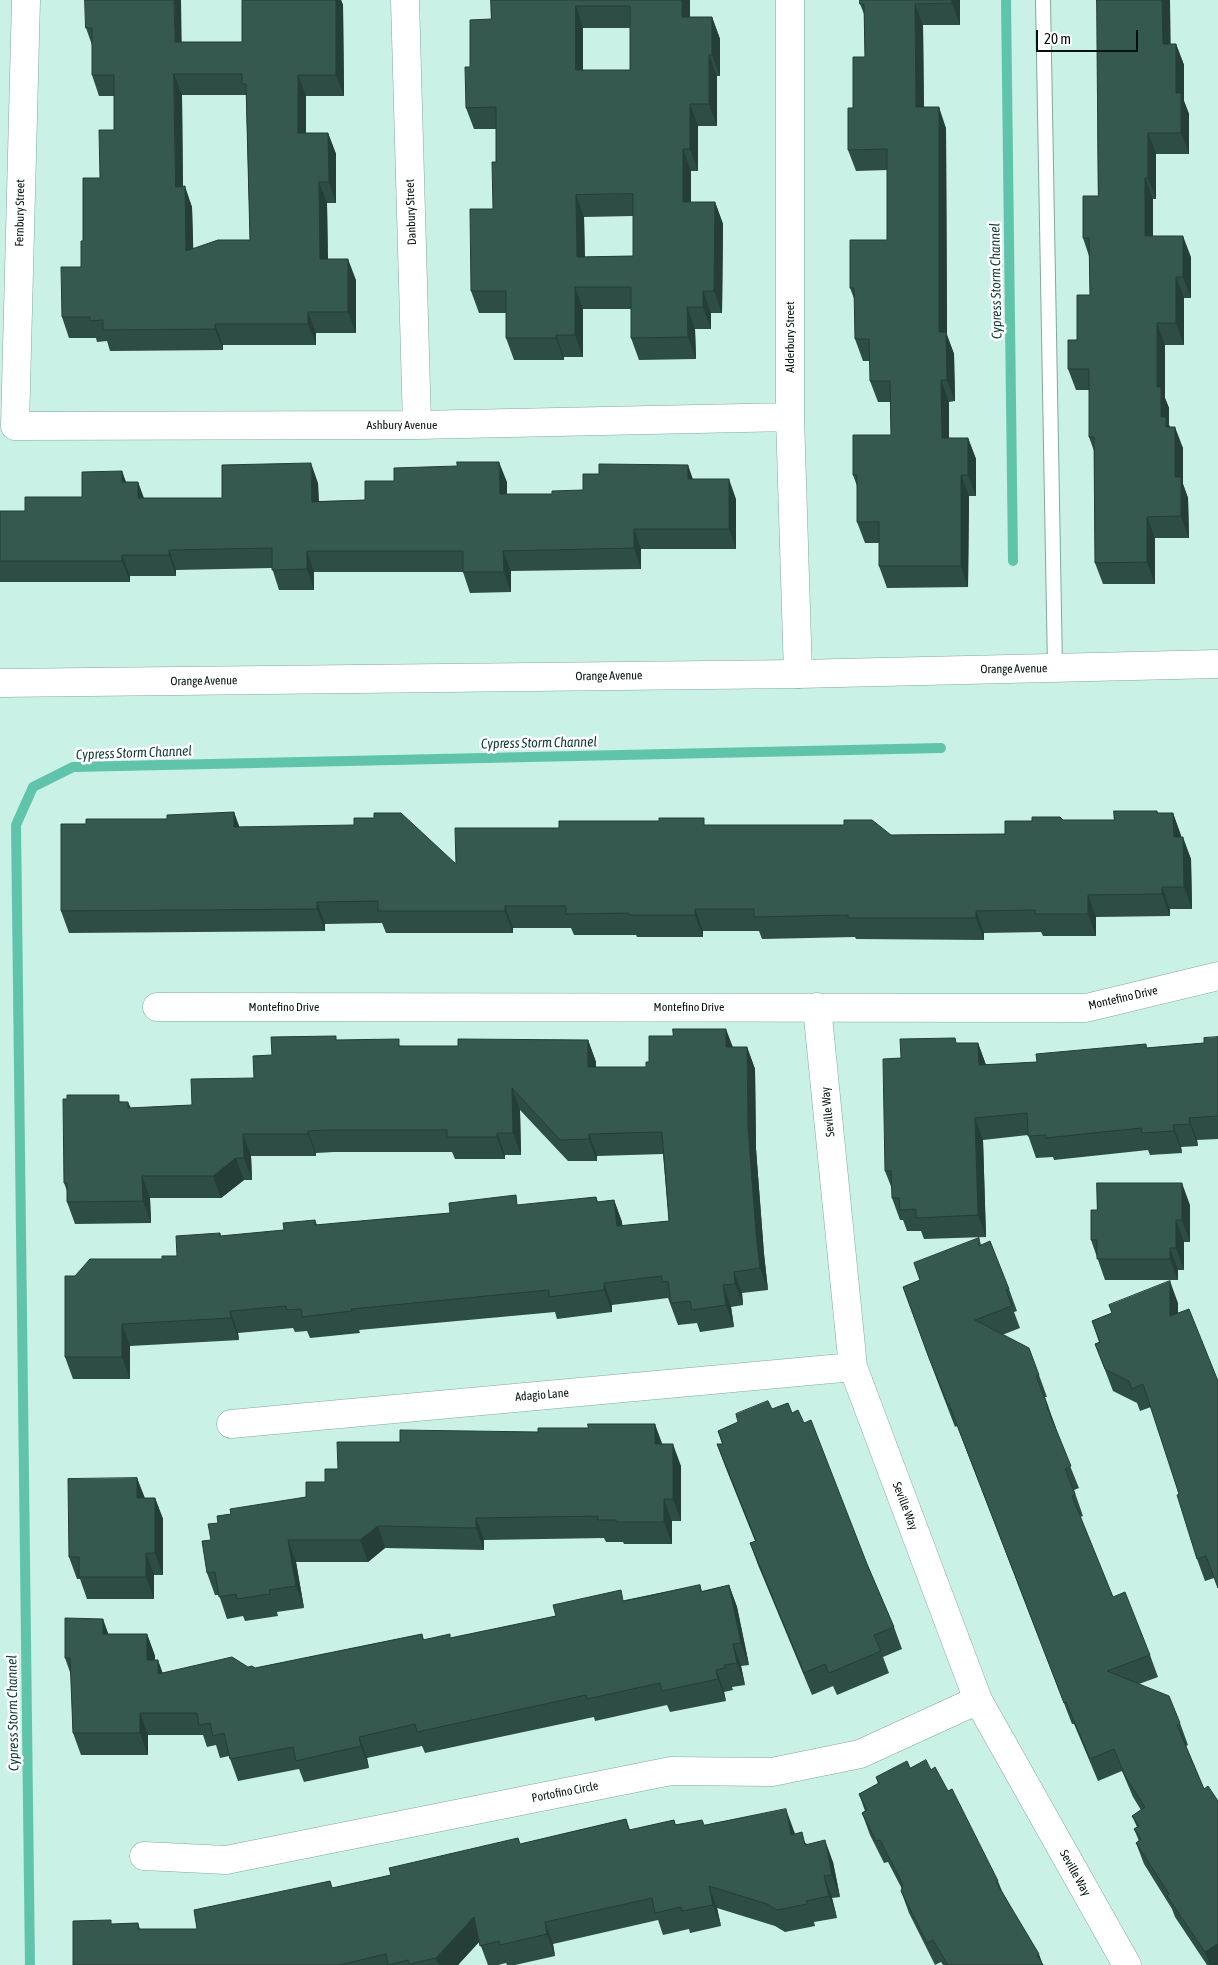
<!DOCTYPE html>
<html>
<head>
<meta charset="utf-8">
<style>
	body { margin:0 }
	#map { position:relative; width:1218px; height:1965px; overflow:hidden; background:#caf1e5; font-family:"Asap Condensed",sans-serif }
	canvas { display:block }
	.scale { position:absolute; left:1036px; top:30px; width:102px; height:22px; box-sizing:border-box; border:2px solid #04120e; border-top:0; padding-left:6px; font-size:15px; line-height:18px; white-space:nowrap; color:#04120e; -webkit-text-stroke:4px #fff; paint-order:stroke }
</style>
</head>
<body>
<div id="map">
<canvas width="1218" height="1965"></canvas>
<div class="scale">20 m</div>
</div>
<script>
const ctx = document.querySelector('canvas').getContext('2d');
ctx.lineJoin = 'round';
function trace(path, color, width, dash) { ctx.strokeStyle = color; ctx.lineWidth = width; ctx.lineCap = dash ? 'butt' : 'round'; ctx.setLineDash(dash || []); ctx.stroke(path); }
function fillPath(path, color) { ctx.fillStyle = color; ctx.fill(path, 'evenodd'); }
function label(font, color, halo, rows, align = 'center') {
  ctx.font = font + ' "Asap Condensed",sans-serif'; ctx.lineWidth = 5; ctx.setLineDash([]); ctx.textBaseline = 'middle'; ctx.strokeStyle = halo; ctx.fillStyle = color; for (const [text, x, y, turn = 0] of rows) {
    ctx.save(); ctx.translate(x, y); ctx.rotate((+turn || 0) * Math.PI / 180); ctx.textAlign = isNaN(turn) ? turn : align; if (halo) ctx.strokeText(text, 0, 0); ctx.fillText(text, 0, 0); ctx.restore();
  }
}
const stream = new Path2D(`
	M1006,0L1013,561
	M30,1965L16,825L33,787L73,767L941,748`);
const lane = new Path2D(`
	M1043,0L1055,668`);
const street = new Path2D(`
	M26,0L15,426L417,425L790,417
	M405,0L417,425
	M790,0V417L798,674
	M157,1007L1086,1008L1218,976
	M817,1007L853,1367L978,1700L1127,1965
	M231,1424L853,1367
	M144,1856L226,1860L671,1771L772,1772L860,1754L978,1700`);
const secondary = new Path2D(`
	M0,683L798,674L1218,664`);
const wall = new Path2D(`
	M85,0L182,42H242L336,0H341L343,5L344,96H306V133H328L336,154V203H327L328,259L356,280V333H316V345H223V350L110,351L107,341L97,342L96,338H69L62,317L81,267L83,241L100,178L114,130V96H99L92,75V45L86,28ZM182,95H246L250,240L193,249L192,207L183,186Z
	M491,0H690V17H712L720,39V76H717V126H698V171H691V202H715L723,224L722,313H711V329H695L696,359L639,360L631,338V309H583V357H564V360H514L506,338V313H479L471,291L493,209L496,162V129H474L466,108L470,67L491,19ZM583,28H630V70H583ZM633,216V256L585,257L584,217Z
	M960,0V25H923L924,107L946,128L947,335L954,354L955,401L949,402V438H968L976,459V496H969L968,587L887,588L879,566V543H865L857,522V486L853,475L891,435L890,402H878L870,381V361H863L855,339V301L850,288L887,240L888,170L856,171L848,150L853,108L865,57L864,14L860,4Z
	M1096,0H1170V44H1176L1184,65V101L1189,114V154H1156V199H1153V236L1191,257V298H1184V345H1165V398L1169,408V425L1183,448V484L1188,498L1189,538H1155V584H1103L1095,563L1094,451L1089,437V390H1076L1068,369L1090,295L1089,256L1083,238L1098,196L1097,3Z
	M122,471L126,482H138L144,498H222L318,483L319,501L365,500L507,482V494H552L583,490L693,479L736,499V549H641V569L511,571V592L470,593L463,572H314V590H279L272,568L176,570V576H130V582H0V511H25L82,497Z
	M1157,811L1158,813H1173L1181,837L1191,859L1192,909H1170V916L1096,917V936H1043L1041,932L984,933V940L856,939L855,937L762,939L759,931H703V937H637L636,935H574L571,928H513V933H386L382,923L325,924V931L69,933L61,911L86,824L167,819L234,812L239,827L456,864L559,828L707,825L891,835L1005,834L1032,821L1063,820H1114Z
	M1218,1037V1139L1197,1140L1198,1146L1181,1147L1182,1153L1150,1155L1148,1150L1054,1160L1053,1157L1036,1158L1028,1135L983,1140L986,1237L924,1239L921,1231H907L903,1220H900L892,1198V1189L885,1171L901,1058L957,1043H978L986,1065L1037,1062L1146,1044L1147,1048L1204,1043Z
	M338,1040L402,1046H458L588,1040L596,1062V1067H646L649,1062L733,1047H747L755,1069L756,1149L764,1254L768,1290L742,1293L743,1305L731,1307L734,1327L700,1332L697,1323L678,1325L668,1298L612,1305V1312L557,1319L555,1312L359,1330L360,1333L310,1338L307,1331L295,1332L293,1328L238,1333L239,1340L130,1346V1379H73L65,1357L75,1276L177,1256L220,1233L221,1236L284,1230L315,1220L317,1225L450,1213L596,1197L598,1202L614,1200L622,1222V1226L669,1221L663,1154L597,1156V1161H568L520,1110L521,1155H505V1159H455L452,1152H334L316,1153V1156H251L252,1180H244L221,1198H150L151,1223L75,1224L67,1202V1191L64,1183L67,1099L128,1102L131,1108L192,1105L254,1078L272,1055Z
	M1190,1205V1242H1184V1270H1178V1280H1105L1091,1240Z
	M979,1238L981,1245L1009,1289L1017,1311L1014,1312L1020,1328L1002,1335L1039,1375L1047,1397H1045L1056,1428L1055,1429L1079,1488L1074,1490L1083,1516L1080,1517L1113,1597L1150,1655L1158,1677L1139,1684L1180,1723L1188,1745L1186,1746L1204,1789L1218,1801V1965H1207L1175,1917L1172,1909L1144,1864L1136,1843L1139,1841L1134,1829L1137,1827L1132,1816L1141,1810L1133,1797L1122,1771L1098,1781L1074,1724H1072L957,1426L955,1427L937,1380L903,1287L920,1280L914,1263Z
	M1178,1303V1313L1214,1578L1205,1581L1197,1559L1179,1494L1151,1407L1140,1411L1137,1403L1113,1391L1095,1344L1099,1342L1092,1321L1112,1313L1109,1305Z
	M772,1409L792,1413L804,1423L867,1564L894,1627L902,1649L883,1657L889,1673L837,1695L833,1686L812,1695L758,1565L750,1543L755,1541L725,1466L717,1444H722L718,1431Z
	M662,1444L681,1466V1521H672V1544H624L623,1542H606L604,1538L484,1540V1550L385,1548L368,1562H296L304,1608L277,1612L278,1616L245,1621L243,1616L227,1619L219,1595H215L207,1573L211,1540L218,1523L231,1514L306,1497L325,1482L338,1469Z
	M137,1478L145,1498H155L163,1519V1575H154V1599H87L80,1579H77L69,1557Z
	M700,1585L702,1591L729,1585L737,1607L749,1665L741,1666L745,1685L732,1687L733,1690L724,1692L726,1701L670,1712L667,1705L595,1721L594,1717L425,1753L422,1746L367,1758L369,1768L304,1782L299,1769L238,1781L229,1756L220,1758L216,1745L207,1747L203,1735H148V1755H81L73,1733L71,1675L65,1658L109,1634H147L155,1656V1660H158L162,1673L248,1667L255,1668L422,1634L424,1640L451,1638L556,1616L625,1600Z
	M910,1768L931,1770L948,1791L998,1881L1002,1891L1043,1965H943L941,1962L935,1965L909,1913L901,1891L902,1889L888,1862L884,1863L870,1835L862,1813L865,1811L859,1794L878,1784L876,1777Z
	M626,1819L630,1830L674,1820L676,1825H704L794,1831L795,1834L807,1844L833,1862L840,1897L832,1898L837,1918L814,1922L815,1926L785,1932L775,1926L717,1908L721,1926L690,1933L689,1929L663,1935L658,1920L553,1944L555,1956L515,1965H507L506,1963L498,1965H488L479,1941L458,1965H73L112,1924L138,1923L140,1929H197L330,1881L332,1888L391,1875Z`);
const shadedWall = new Path2D(`
	M174,0H181L182,63L175,42Z
	M336,0H341L343,5L344,96L336,75Z
	M682,0H690V39L682,17Z
	M952,0H960V25L952,3Z
	M1162,0H1170L1171,65L1163,44Z
	M915,4L923,25L924,129L916,107Z
	M576,6L583,28V92L576,70Z
	M712,17L720,39V76L712,55Z
	M1176,44L1184,65V101L1189,114V154L1181,133L1176,93Z
	M709,55L717,76V126L709,104Z
	M174,74L182,95L183,208L176,187Z
	M298,75L306,96V154L298,133Z
	M690,104L698,126V171L690,149Z
	M939,107L946,128L947,335L954,354L955,401L947,380L939,332Z
	M328,133L336,154V203L329,182Z
	M1148,133L1156,154V199L1148,178Z
	M683,149L691,171V224L683,202Z
	M1145,178L1153,199V257L1145,236Z
	M319,182L327,203L328,280L320,259Z
	M185,186L192,207L194,272L186,251Z
	M576,195L584,217L585,279L577,257Z
	M715,202L723,224L722,313L714,291Z
	M1183,236L1191,257V298L1183,277Z
	M348,259L356,280V333L348,312Z
	M1176,277L1184,298V345L1176,323Z
	M575,287L583,309V357L575,335Z
	M703,291L711,313V329L703,307Z
	M687,307L695,329L696,359L688,337Z
	M308,312L316,333V345L308,324Z
	M1157,323L1165,345V398L1169,408V425L1174,438V448L1161,417L1157,387Z
	M215,324L223,345V350L215,329Z
	M556,335L564,357V360L556,338Z
	M941,380L949,402V460L942,438Z
	M1175,427L1183,448V484L1188,498L1189,538L1181,516L1175,477Z
	M968,438L976,459V496L968,475Z
	M499,462L507,482V515L500,494Z
	M311,463L318,483L319,522L312,502Z
	M688,465L695,485L688,479Z
	M122,471L129,492L122,482Z
	M961,475L969,496L968,587L961,566Z
	M729,479L736,499V549L729,529Z
	M138,482L145,503L138,498Z
	M1147,517L1155,538V584L1147,562Z
	M634,529L641,549V569L634,548Z
	M169,550L176,570V576L169,555Z
	M307,551L314,572V590L307,569Z
	M503,551L511,571V592L504,572Z
	M122,555L130,576V582L122,561Z
	M234,812L242,834L234,827Z
	M1173,813L1181,835L1182,859L1174,837Z
	M1183,837L1191,859L1192,909L1184,887Z
	M1162,887L1170,909V916L1162,894Z
	M1088,895L1096,917V936L1088,914Z
	M317,902L325,924V931L317,909Z
	M505,906L513,928V933L505,911Z
	M695,909L703,931V937L695,915Z
	M976,911L984,933V940L976,918Z
	M726,1029L734,1050L726,1047Z
	M588,1040L596,1062V1089L588,1067Z
	M978,1043L986,1065H979Z
	M747,1047L755,1069L756,1149L764,1254L768,1290L760,1268L756,1233L748,1127Z
	M512,1088L520,1110L521,1155L513,1133Z
	M975,1118L983,1140L986,1237L978,1215Z
	M1189,1118L1197,1140L1198,1146L1190,1124Z
	M1173,1125L1181,1147L1182,1153L1174,1131Z
	M308,1131L316,1153V1156L308,1134Z
	M497,1133L505,1155V1159L497,1137Z
	M243,1134L251,1156L252,1180L244,1158Z
	M589,1134L597,1156V1161L589,1139Z
	M236,1158L244,1180L221,1198L213,1176Z
	M142,1176L150,1198L151,1223L143,1201Z
	M1182,1183L1190,1205V1242L1182,1220Z
	M614,1200L622,1222L625,1248L617,1226Z
	M1176,1220L1184,1242V1270L1176,1248Z
	M1170,1248L1178,1270V1280L1170,1259Z
	M734,1272L742,1293L743,1305L735,1284Z
	M1170,1281L1178,1303V1338L1170,1316Z
	M604,1283L612,1305V1312L604,1290Z
	M723,1285L731,1307L734,1327L726,1305Z
	M230,1311L238,1333L239,1340L231,1318Z
	M122,1324L130,1346V1379L122,1357Z
	M655,1424L663,1446L655,1444Z
	M673,1444L681,1466V1521L673,1499Z
	M137,1478L145,1500L137,1498Z
	M155,1498L163,1519V1575L155,1553Z
	M664,1499L672,1521V1544L664,1522Z
	M476,1518L484,1540V1550L476,1528Z
	M378,1526L385,1548L368,1562L360,1540Z
	M288,1540L296,1562L304,1608L296,1586Z
	M146,1553L154,1575V1599L146,1577Z
	M729,1585L737,1607L749,1665L741,1643Z
	M103,1619L111,1641L103,1634Z
	M147,1634L155,1656V1682L147,1660Z
	M733,1644L741,1666L745,1685L737,1663Z
	M158,1660L166,1682L158,1674Z
	M716,1670L724,1692L726,1701L718,1679Z
	M140,1713L148,1735V1755L140,1733Z
	M359,1737L367,1758L369,1768L361,1746Z
	M786,1809L794,1831L799,1856L791,1835Z
	M825,1840L833,1862L840,1897L832,1875Z
	M824,1876L832,1898L837,1918L829,1896Z
	M709,1886L717,1908L721,1926L713,1905Z
	M474,1917L482,1939L458,1965H439L436,1958Z
	M545,1922L553,1944L555,1956L547,1934Z
	M1217,1944L1218,1946V1965H1210L1205,1952Z
	M1039,1954L1043,1965H1040L1037,1955Z`);
const building = new Path2D(`
	M85,0H174L175,42H242V0H336V75H298V133H328L329,182H319L320,259H348V312H308V324H215V329L103,330V320L90,321V317H62L61,267H81V241H83V178H100L99,130H114V75H92V28H86ZM174,74H242V84H246L250,240H218L186,251L185,186L176,187Z
	M491,0H682V17H712V55H709V104H690V149H683V202H715L714,291H703V307H687L688,337L631,338V287H575V335H556V338H506V291H471L470,209H493L492,162H496V107L466,108L465,67H470V20L491,19ZM576,6H630V70H576ZM633,194V256L577,257L576,195Z
	M860,0H952V3L915,4L916,107H939V332H946L947,380H941L942,438H968V475H961V566H879V522H857V475H853V435H891L890,381H870L869,339H855L854,288H850V240H887V149L848,150V108H853V57H865L864,4H860Z
	M1097,0H1162L1163,44H1176V93H1181V133H1148V178H1145V236H1183V277H1176V323H1157V387H1161V417H1166V427H1175V477H1181V516L1147,517V562L1095,563L1094,437H1089V369H1068V340H1077V295H1090L1089,238H1083V196H1098Z
	M457,462H499L500,494H552V491L583,490V474H599V464L688,465V479H729V529H634V548L503,551L504,572H463V551H307V569L272,570V548L169,550V555H122V561H0V511H25V497H82V472L122,471V482H138V498H222V465L311,463L312,502L365,500V481H394V468L457,466Z
	M1114,811H1157V813H1173L1174,837H1183L1184,887H1162V894L1088,895V914H1035V910L976,911V918H848V915L754,917V909H695V915H629V913L566,914V906H505V911H378V901L317,902V909L61,911V824H86V819H167V815L234,812V827L354,825V818H374V813H401L456,864L455,828H559V821H659V818H704V825H844V820H872L891,835L1005,834V821H1032V817H1060L1063,820H1114Z
	M673,1029H726V1047H747L748,1127L756,1233L760,1268L734,1272L735,1284L723,1285L726,1305L692,1310L690,1301L671,1303L668,1281L662,1282V1276L604,1283V1290L549,1297V1290L351,1309L352,1311L302,1317L301,1309L287,1310L286,1306L230,1311L231,1318L122,1324V1357H65V1276H75L90,1259H162V1256H177L176,1236L220,1233V1236L284,1230L283,1223L315,1220V1225L450,1213L449,1203L516,1195L517,1205L596,1197L597,1202L614,1200L617,1226L669,1221L662,1132L589,1134V1139L560,1140L512,1088L513,1133H497V1137H447V1130H326L308,1131V1134H243L244,1158H236L213,1176H142L143,1201L67,1202V1183H64L63,1099H67V1095H119V1102H128V1108L192,1105L191,1079L254,1078L253,1056L272,1055L271,1037L336,1036V1040L399,1039V1046H458V1039L588,1040V1067H646V1062H649V1036H673Z
	M1218,1037V1116L1189,1118L1190,1124L1173,1125L1174,1131L1142,1133L1141,1128L1046,1138V1135L1028,1136L1027,1113L975,1118L978,1215L916,1218V1209L900,1210L899,1198H892L891,1171H885L883,1059L901,1058L900,1039L955,1038L956,1043H978L979,1065L1037,1062L1036,1054L1146,1044V1048L1204,1043V1038Z
	M1097,1183H1182V1220H1176V1248H1170V1259H1097V1240H1091V1210H1097Z
	M979,1238V1246L990,1241L1009,1289L1006,1290L1012,1306L975,1320L1029,1348L1039,1375L1036,1376L1048,1407H1047L1071,1466L1065,1469L1075,1494L1072,1496L1113,1597L1125,1592L1150,1655L1107,1671L1169,1696L1180,1723L1177,1725L1204,1789L1208,1786L1218,1801V1945L1217,1944L1205,1952L1167,1896L1169,1894L1136,1843L1141,1839L1134,1829L1139,1826L1132,1816L1145,1807L1125,1776L1114,1749L1090,1759L1066,1702L1064,1703L949,1404L948,1405L929,1358L903,1287L920,1280L914,1263Z
	M1170,1281V1316L1189,1309L1218,1381V1588L1206,1556L1197,1559L1177,1495L1179,1494L1143,1384L1132,1389L1129,1381L1105,1369L1095,1344L1100,1342L1092,1321L1112,1313L1109,1305Z
	M768,1401L772,1409L788,1403L792,1413L798,1410L804,1423L811,1420L867,1564L894,1627L874,1635L881,1651L829,1673L825,1664L804,1673L750,1543L756,1541L717,1444H723L718,1431L738,1422L736,1414Z
	M588,1424H655V1444H673V1499H664V1522H616V1520H598V1516L476,1518V1528L378,1526L360,1540H288L296,1586L269,1590L270,1594L237,1599L236,1594L219,1597L215,1572L207,1573L202,1541L211,1540L208,1524L218,1523L217,1516L231,1514L230,1509L306,1497V1482H325V1469H338L337,1442H400V1430L538,1432V1428H588Z
	M137,1478V1498H155V1553H146V1577H79V1557H69L68,1479Z
	M700,1585L701,1592L729,1585L741,1643L733,1644L737,1663L724,1665L725,1668L716,1670L718,1679L662,1691L660,1683L587,1699L586,1695L417,1732L415,1724L359,1737L361,1746L296,1761L293,1747L230,1759L224,1733L213,1736L210,1723L199,1725L197,1713H140V1733H73L70,1658H65V1618L103,1619V1634H147V1660H158V1674L232,1657L248,1667L252,1666L255,1668L422,1634L423,1640L450,1634V1638L556,1616L553,1605L621,1590L623,1601Z
	M926,1760L931,1770L935,1767L948,1791L952,1789L998,1881L996,1882L1039,1954L1037,1955L1043,1965H948L933,1940L927,1943L901,1891L903,1885L880,1840L876,1841L862,1813L867,1810L859,1794L879,1783L876,1777L907,1761L910,1768Z
	M786,1809L791,1835L802,1832L805,1845L825,1840L832,1875L824,1876L829,1896L806,1901L807,1904L777,1910L767,1904L709,1886L713,1905L682,1911L681,1907L655,1913L652,1898L545,1922L547,1934L500,1945L499,1941L480,1946L474,1917L436,1958L409,1964L408,1960L388,1965L386,1954L339,1965H73V1921L111,1920V1924L138,1923V1929H197L194,1910L330,1881L332,1888L391,1875L389,1868L518,1838L520,1844L626,1819L629,1830L674,1820L675,1825L702,1820L704,1825Z`);
const streetNames = [
	["Danbury Street",411,212,-92],
	["Fernbury Street",20,213,-89],
	["Alderbury Street",790,337,-90],
	["Ashbury Avenue",402,425],
	["Orange Avenue",1014,669,-1],
	["Orange Avenue",609,676,-1],
	["Orange Avenue",204,681,-1],
	["Montefino Drive",1123,998,-13],
	["Montefino Drive",284,1007],
	["Montefino Drive",689,1007],
	["Seville Way",828,1112,-96],
	["Adagio Lane",542,1395,-5],
	["Seville Way",905,1506,69],
	["Portofino Circle",565,1792,-11],
	["Seville Way",1075,1873,61]
];
const waterNames = [
	["Cypress Storm Channel",996,281,-91],
	["Cypress Storm Channel",539,743,-1],
	["Cypress Storm Channel",134,753,-2],
	["Cypress Storm Channel",13,1713,-91]
];
trace(stream, '#60c4ab', 10);
trace(lane, '#82a89d', 16);
trace(street, '#82a89d', 29);
trace(secondary, '#82a89d', 29);
trace(lane, '#fff', 14);
trace(street, '#fff', 28);
trace(secondary, '#fff', 28);
fillPath(wall, '#2e4d44');
fillPath(shadedWall, '#253e37');
fillPath(building, '#35594f');
trace(building, '#253e37', 1);
label('12px', '#04120e', '#fff', streetNames);
label('italic 14px', '#144137', '#fff', waterNames);
</script>
</body>
</html>
